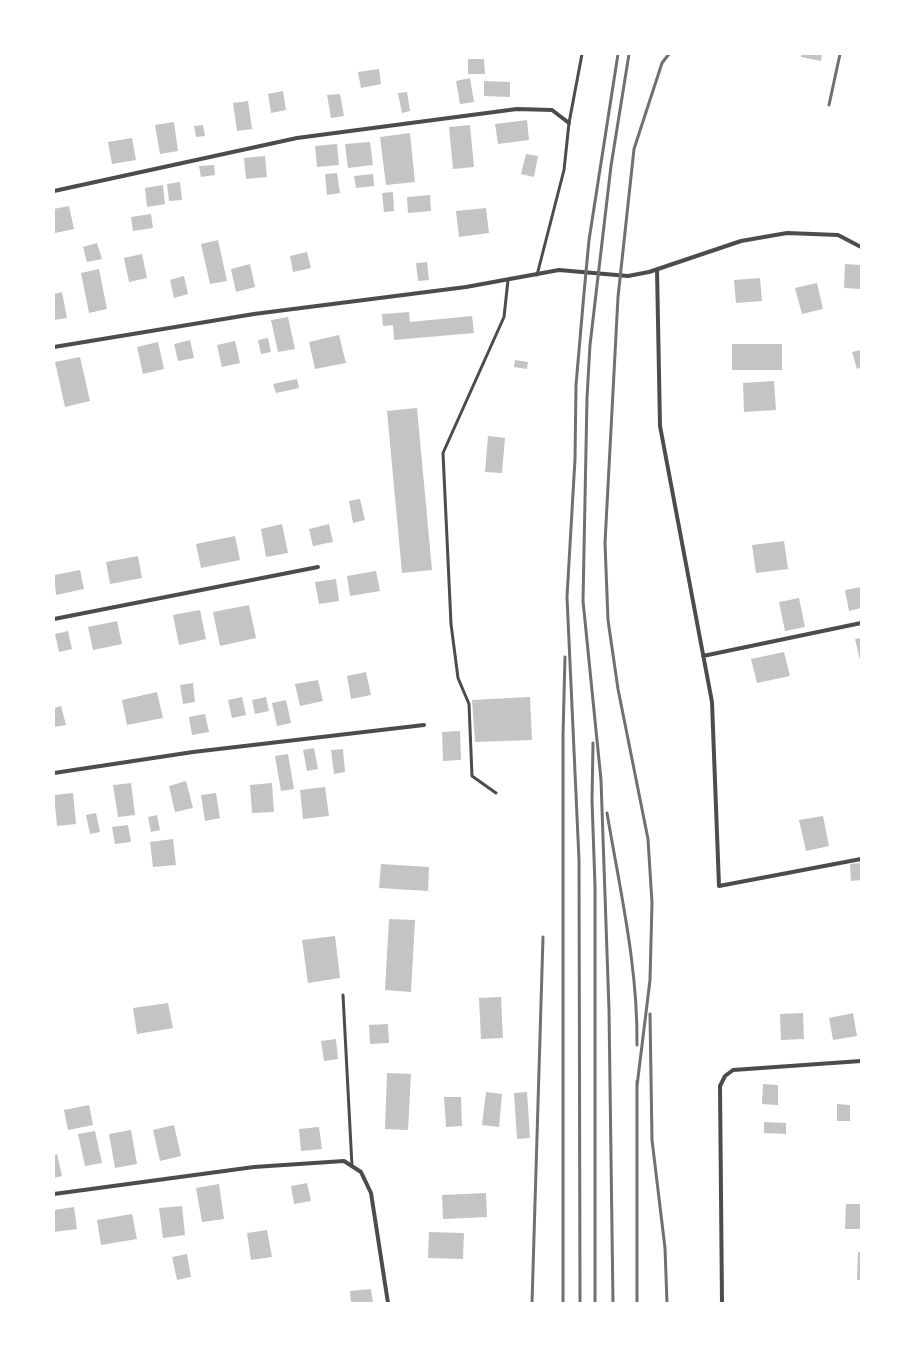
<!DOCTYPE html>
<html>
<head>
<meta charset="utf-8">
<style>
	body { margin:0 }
	#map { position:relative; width:915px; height:1357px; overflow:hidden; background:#fff; font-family:"PT Sans",sans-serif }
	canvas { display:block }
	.frame { position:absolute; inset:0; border:55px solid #fff; pointer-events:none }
</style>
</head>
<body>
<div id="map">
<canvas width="915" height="1357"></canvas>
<div class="frame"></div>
</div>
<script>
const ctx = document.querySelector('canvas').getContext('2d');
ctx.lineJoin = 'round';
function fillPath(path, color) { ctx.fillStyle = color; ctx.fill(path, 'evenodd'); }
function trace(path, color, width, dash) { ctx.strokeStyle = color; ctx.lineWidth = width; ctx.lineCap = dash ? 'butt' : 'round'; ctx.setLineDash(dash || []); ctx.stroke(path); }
const building = new Path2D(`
	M801,54H822L821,61L801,57Z
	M468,59H484L485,74H468Z
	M379,69L381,84L361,88L358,72Z
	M470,78L474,102L460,104L456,81Z
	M484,81L510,82V97L484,96Z
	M283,91L286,110L271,113L268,94Z
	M407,92L410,111L402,113L398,93Z
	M340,94L344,116L331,118L327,95Z
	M248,101L252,129L237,131L233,103Z
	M527,120L529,140L498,144L495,124Z
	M174,122L178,151L160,154L155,125Z
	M203,125L205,136L196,137L194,126Z
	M470,125L474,167L453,169L449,127Z
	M410,133L415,182L386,185L380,137Z
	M132,138L136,160L112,164L108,142Z
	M370,142L373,165L348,168L345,144Z
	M337,144L339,165L317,167L315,146Z
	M526,154L538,156L534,177L521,174Z
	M265,156L267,177L246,179L244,158Z
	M214,165L215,175L201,177L199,166Z
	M337,173L340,193L327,195L325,174Z
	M373,174L374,186L356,188L354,176Z
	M180,182L182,200L169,201L167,184Z
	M163,185L165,204L147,207L145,188Z
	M393,192L394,211L384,212L382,193Z
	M430,195L431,211L408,213L407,197Z
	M69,206L74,229L55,233L54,209Z
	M486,208L489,233L459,237L456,211Z
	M151,214L153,228L133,231L131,217Z
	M218,240L227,281L210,284L201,244Z
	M97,243L102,259L87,262L83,247Z
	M307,252L311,268L293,272L290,256Z
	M142,254L147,278L129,282L124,258Z
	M427,262L429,280L418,281L416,263Z
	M250,264L255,287L236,292L231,269Z
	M845,264L861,265V289L844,288Z
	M99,269L107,309L89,313L81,273Z
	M184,276L188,294L174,298L170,280Z
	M760,278L762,301L736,303L734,280Z
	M817,283L823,309L802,314L795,288Z
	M62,292L67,318L54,320V294Z
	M409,312L410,322L472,316L474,333L394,340L393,325L383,326L382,314Z
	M288,317L295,349L278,352L271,320Z
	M339,335L346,363L315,369L309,342Z
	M268,338L271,352L261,354L258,340Z
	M190,340L194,358L178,361L174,344Z
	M235,341L240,363L222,367L217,345Z
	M158,342L164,369L143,374L137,347Z
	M732,344H782V370H732Z
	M861,350V367L857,369L852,352Z
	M80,357L90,401L65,407L55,362Z
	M515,360L528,362L527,369L514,367Z
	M297,379L299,388L276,393L273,384Z
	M774,381L776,410L744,412L743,383Z
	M417,408L432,570L402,573L387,411Z
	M488,436L505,438L502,473L485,472Z
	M360,499L365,520L353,523L349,501Z
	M282,524L288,553L266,557L261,529Z
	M329,524L333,542L313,546L309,529Z
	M235,536L240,560L201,568L196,544Z
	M784,541L788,569L756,573L752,545Z
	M138,556L142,578L110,584L106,562Z
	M80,570L84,589L56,595L54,575Z
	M376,571L380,591L350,596L347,576Z
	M336,579L339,601L319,604L315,582Z
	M861,587V608L849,611L845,590Z
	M799,598L805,627L785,631L779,602Z
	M249,605L256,638L220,646L213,612Z
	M200,610L206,639L179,645L173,615Z
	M117,621L122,644L93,650L88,627Z
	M68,631L72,649L59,652L55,634Z
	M861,638V660H860L855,639Z
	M784,652L790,676L757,683L751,659Z
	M366,672L371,695L351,699L347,676Z
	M318,680L323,701L300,706L295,684Z
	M193,683L195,702L183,704L180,685Z
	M157,692L163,718L127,725L122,700Z
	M242,697L246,715L232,718L228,700Z
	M266,697L269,711L255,714L252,700Z
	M530,697L532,740L475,742L472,700Z
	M286,700L291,723L277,726L272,703Z
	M61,706L66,725L54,727V708Z
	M205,714L209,732L192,735L189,717Z
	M460,731L461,760L443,761L442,732Z
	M314,748L318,769L307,771L303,750Z
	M343,749L345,772L334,774L331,750Z
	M288,754L294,789L281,791L275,756Z
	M186,781L193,808L175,812L169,786Z
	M131,783L135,815L118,817L113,785Z
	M272,783L274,812L252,813L250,785Z
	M325,787L329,816L303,819L300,790Z
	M73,793L76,824L57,826L54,795Z
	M216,793L220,818L205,821L201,795Z
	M96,813L100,832L90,834L86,815Z
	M157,815L160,830L151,832L148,817Z
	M823,816L829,846L806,851L799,820Z
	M128,825L131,842L115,844L112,827Z
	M173,839L176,865L153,867L150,842Z
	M861,863V880L851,881L850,864Z
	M381,864L429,867L428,891L379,888Z
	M389,919L415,920L411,992L385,990Z
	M335,936L340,978L308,983L302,940Z
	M501,997L503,1038L481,1039L479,998Z
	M168,1003L173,1028L137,1034L133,1008Z
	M803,1013L804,1039L781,1040L780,1014Z
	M853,1013L857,1036L833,1040L829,1018Z
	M388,1024L389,1043L370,1044L369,1025Z
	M336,1039L338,1059L324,1061L321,1041Z
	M387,1073L411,1074L408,1130L385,1129Z
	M763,1084L778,1085V1105L762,1104Z
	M486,1092L502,1094L499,1127L482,1125Z
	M527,1092L530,1138L517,1139L514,1093Z
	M444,1097H461L462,1126L446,1127Z
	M837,1104L850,1105V1121H837Z
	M89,1105L93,1125L68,1130L64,1110Z
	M764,1122L786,1123V1134L764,1133Z
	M174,1125L181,1156L160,1161L153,1130Z
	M319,1127L322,1149L301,1151L299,1129Z
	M131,1130L137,1164L115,1168L109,1134Z
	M95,1131L102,1163L85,1166L78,1134Z
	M57,1154L62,1176L54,1178V1155Z
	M307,1183L311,1201L294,1204L291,1186Z
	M219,1184L224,1219L202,1222L196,1188Z
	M486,1193L487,1217L443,1219L442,1195Z
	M846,1204H861V1229H845Z
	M182,1206L185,1235L163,1238L159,1208Z
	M74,1207L77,1229L54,1232V1210Z
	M132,1214L137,1239L101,1245L97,1220Z
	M267,1230L272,1257L251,1260L247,1233Z
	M429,1232L464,1233L463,1259L428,1258Z
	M858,1252H861V1280H857Z
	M187,1254L191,1277L177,1280L172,1257Z
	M371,1289L373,1303H351L350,1291Z`);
const service = new Path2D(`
	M537,275L564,170L569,123L582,54
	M496,793L472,776L469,704L458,678L451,624L443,453L504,317L508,280
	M343,995L352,1166`);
const minor = new Path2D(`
	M54,191L297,138L517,109L552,110L569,123
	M657,269L660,426L712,702L719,886L861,859
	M54,347L254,314L466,287L559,270L628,276L649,272L741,241L787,233L838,235L861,247
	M54,619L318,567
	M703,656L861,623
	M54,773L193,752L424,725
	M54,1194L254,1167L344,1161L361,1172L371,1193L388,1303
	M722,1303L720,1086L725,1076L733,1070L861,1061`);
const rail = new Path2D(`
	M829,105L840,54
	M593,743L592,800L595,886V1303
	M607,813C620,890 638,967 637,1045
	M650,1014L652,1140L665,1248L667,1303
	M637,1086L650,980L652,903L648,839L618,689L608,620L605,543L618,297L634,149L662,63L669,54
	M532,1303L543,937
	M563,1303V735L565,657
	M580,1303L579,860L567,597L575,459L576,385L584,293L589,240L618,54
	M613,1303L609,1010L601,780L583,601L587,398L590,345L611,166L629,54
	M637,1303V1081`);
fillPath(building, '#c4c4c4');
trace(service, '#4c4c4c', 3);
trace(minor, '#4c4c4c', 4);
trace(rail, '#707070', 3);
</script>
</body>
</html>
